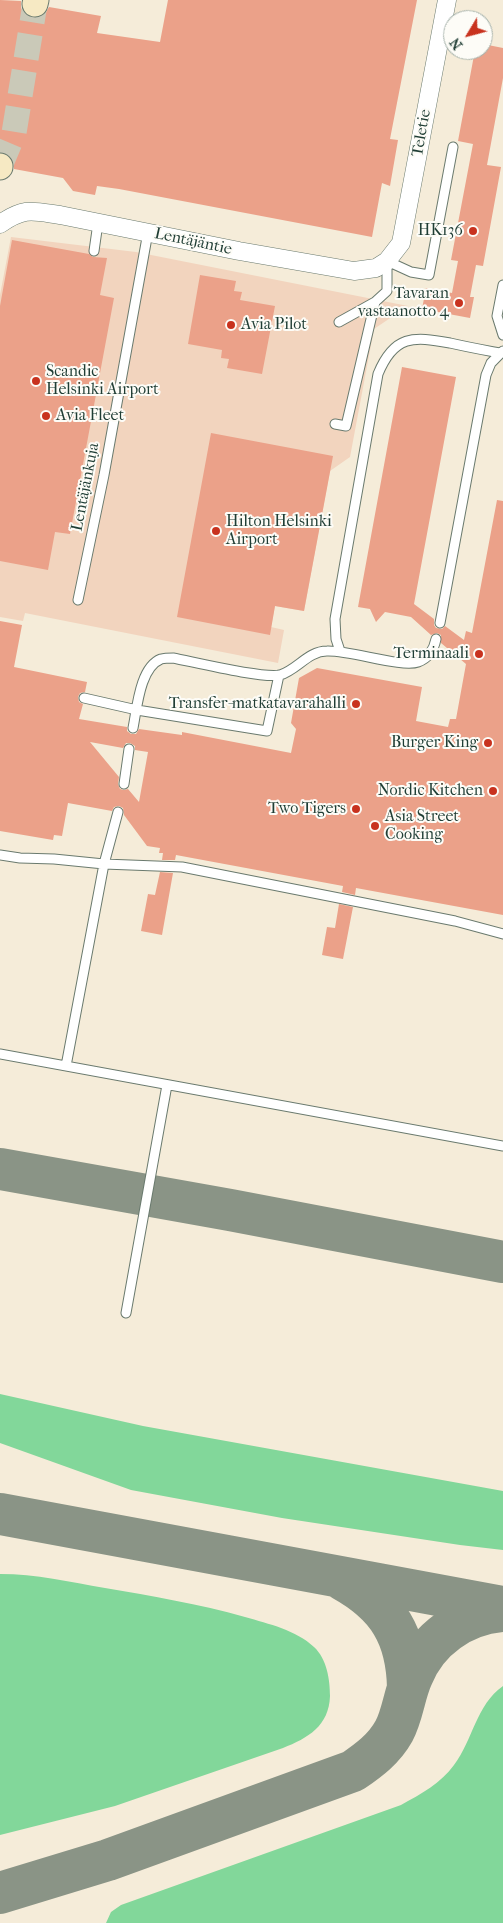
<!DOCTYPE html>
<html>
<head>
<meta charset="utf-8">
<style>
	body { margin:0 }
	#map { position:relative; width:503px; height:1923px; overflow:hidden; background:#f5ecd9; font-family:"IM FELL French Canon",serif }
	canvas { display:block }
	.north { position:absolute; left:443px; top:10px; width:50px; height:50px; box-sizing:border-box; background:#fdfcf7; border:1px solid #a4b0a9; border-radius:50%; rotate:233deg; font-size:14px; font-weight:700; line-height:20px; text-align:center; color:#1f3d34 }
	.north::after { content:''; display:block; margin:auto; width:18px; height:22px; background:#c8321e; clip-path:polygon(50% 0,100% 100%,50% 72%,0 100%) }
</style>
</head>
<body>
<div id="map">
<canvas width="503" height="1923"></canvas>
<div class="north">N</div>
</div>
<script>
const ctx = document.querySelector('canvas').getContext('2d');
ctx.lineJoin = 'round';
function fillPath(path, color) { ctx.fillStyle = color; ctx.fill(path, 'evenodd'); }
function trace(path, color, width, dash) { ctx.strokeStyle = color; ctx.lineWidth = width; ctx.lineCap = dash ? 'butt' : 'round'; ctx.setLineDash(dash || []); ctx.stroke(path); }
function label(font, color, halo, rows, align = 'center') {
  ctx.font = font + ' "IM FELL French Canon",serif'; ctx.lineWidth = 4; ctx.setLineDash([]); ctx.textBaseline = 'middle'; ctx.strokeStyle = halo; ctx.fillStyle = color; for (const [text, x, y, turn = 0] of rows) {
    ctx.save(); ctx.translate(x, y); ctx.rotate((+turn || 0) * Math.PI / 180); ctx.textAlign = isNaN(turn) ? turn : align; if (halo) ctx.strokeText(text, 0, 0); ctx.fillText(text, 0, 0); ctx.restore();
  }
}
const built = new Path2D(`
	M11,237L136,252L408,306L374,329L350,457L330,471L304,611L275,606L271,627L284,630L278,663L25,613L23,621L0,617V295Z`);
const green = new Path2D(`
	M0,1394L143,1426L503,1491V1550L460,1545L282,1518L131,1490L0,1443Z
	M0,1574C36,1574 70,1582 105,1588C152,1596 199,1604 245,1617C269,1624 296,1630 314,1647C327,1659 330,1680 330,1696C329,1726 308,1738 283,1748L115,1806L0,1835Z
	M503,1686V1923H106L111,1912L121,1905L401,1805C421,1794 441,1783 454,1765C473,1740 476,1705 503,1686Z`);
const taxiway = new Path2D(`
	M0,1169L230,1210L503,1262
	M0,1514L503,1607
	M343,1580C388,1605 407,1636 408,1688
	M0,1893L108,1860L353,1771C369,1760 384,1749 394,1731C403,1714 404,1695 412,1677C427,1639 463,1614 503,1611`);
const building = new Path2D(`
	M0,0L21,1V8L25,14L32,18H39L45,14L49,7L101,16L97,33L160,42L168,0H417L390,139L398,140L390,186L382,183L372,237L119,189L97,186L95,195L73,191L63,178L14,169L12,158L7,153L0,152Z
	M483,44L503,48V78L487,165L501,167L483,266L476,265L470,297H474L470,318L422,309L426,288L452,293L458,261L451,260L473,144L458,141L475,50H483Z
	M12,240L89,254L93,257L107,258L100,295L114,298L70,534L55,532L48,570L0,561V306Z
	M200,275L236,281L234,291L242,292L240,300L275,306L262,374L227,368L229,359L221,358L222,350L188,344Z
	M402,367L456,377L414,604L434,619V625L436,628L442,629L445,626L464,640L466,631L472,633L497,500L503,501V915L356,888L355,895L342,892L343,886L176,855L175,860H162L163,853H159L160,848L147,846L124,815L123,808L119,806L114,807L112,811L68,803L62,836L54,835L53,840L0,831V621L22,625L14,667L87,682L85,692L80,693L78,697L79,702L83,704L79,719L127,727V731L131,734H136L139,729L182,735V732L291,753L296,729L291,723L299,678L317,668L422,687L416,721L448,727L450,719H456L466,664L441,643V635L437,633L431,635L411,617L385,612L376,622L370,609L358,607ZM90,742L123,748L126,743H130L135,746V750L148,752L139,802L128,789L124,790L120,789L118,784L119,777Z
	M211,433L333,456L304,611L275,606L270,635L177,617Z
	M160,872L173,873L162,935L141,931L148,894L155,895Z
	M339,904L353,907L343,959L322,955L327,927L335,928Z`);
const secondaryTunnel = new Path2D(`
	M0,166L14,133L35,4`);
const service = new Path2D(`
	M94,251L98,223
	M503,285L497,316L503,335
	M339,322L375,302L387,291V261L411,272L429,275L453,147
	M335,424L346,426L375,302
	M78,600L104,475L148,232
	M440,623L486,375L491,363L503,351
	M340,651L336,639L335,619L378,374C394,335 413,336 450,343C467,347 484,350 500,353
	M84,698L137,710L267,731L279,675
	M133,728C137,708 140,667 161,659C165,658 170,658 173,658C194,662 263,679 280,675C297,670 308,651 327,651C350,650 402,668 418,662C429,658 434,649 436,639
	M124,784L129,749
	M0,855L20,858L54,859L104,864L182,867L455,921L503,934
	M0,1054L503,1146
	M66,1066L104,864L118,812
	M126,1313L167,1085`);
const minor = new Path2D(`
	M0,224C25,207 32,211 60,215L239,251L354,271L376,268L387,261L401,243L447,0`);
const secondary = new Path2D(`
	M35,4L36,0
	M0,167V166`);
const markers = [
	[473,231,5,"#c8321e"],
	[459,303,5,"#c8321e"],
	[231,325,5,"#c8321e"],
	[36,381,5,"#c8321e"],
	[46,416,5,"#c8321e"],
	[216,531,5,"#c8321e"],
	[479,654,5,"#c8321e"],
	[356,704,5,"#c8321e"],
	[488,743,5,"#c8321e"],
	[493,791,5,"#c8321e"],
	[356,809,5,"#c8321e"],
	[375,826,5,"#c8321e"]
];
const streetNames = [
	["Teletie",422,133,-80],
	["Lentäjäntie",193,242,12],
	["Lentäjänkuja",86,487,-79]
];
const poiNames = [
	["HK136",463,231],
	["Tavaran",449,294],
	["vastaanotto 4",449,312],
	["Avia Pilot",241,325,"left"],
	["Scandic",46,372,"left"],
	["Helsinki Airport",46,390,"left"],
	["Avia Fleet",56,416,"left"],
	["Hilton Helsinki",226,522,"left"],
	["Airport",226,540,"left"],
	["Terminaali",469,654],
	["Transfer-matkatavarahalli",346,704],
	["Burger King",478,743],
	["Nordic Kitchen",483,791],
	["Two Tigers",346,809],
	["Asia Street",385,817,"left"],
	["Cooking",385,835,"left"]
];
fillPath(built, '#f2d4be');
fillPath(green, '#82d79a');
trace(taxiway, '#8a9486', 42);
fillPath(building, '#eba189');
trace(secondaryTunnel, '#cac9b8', 25, [25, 12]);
trace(service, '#6a7a6e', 11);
trace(minor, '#6a7a6e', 19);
trace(secondary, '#6a7a6e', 27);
trace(service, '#fff', 9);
trace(minor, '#fff', 18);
trace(secondary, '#f6e9c3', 25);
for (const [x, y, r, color] of markers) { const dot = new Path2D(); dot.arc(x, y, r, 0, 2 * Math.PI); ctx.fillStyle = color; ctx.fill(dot); trace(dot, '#fdfcf7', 2); }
label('16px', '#1f3d34', '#fdfcf7', streetNames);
label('16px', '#1f3d34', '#fdfcf7', poiNames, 'right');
</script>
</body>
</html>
